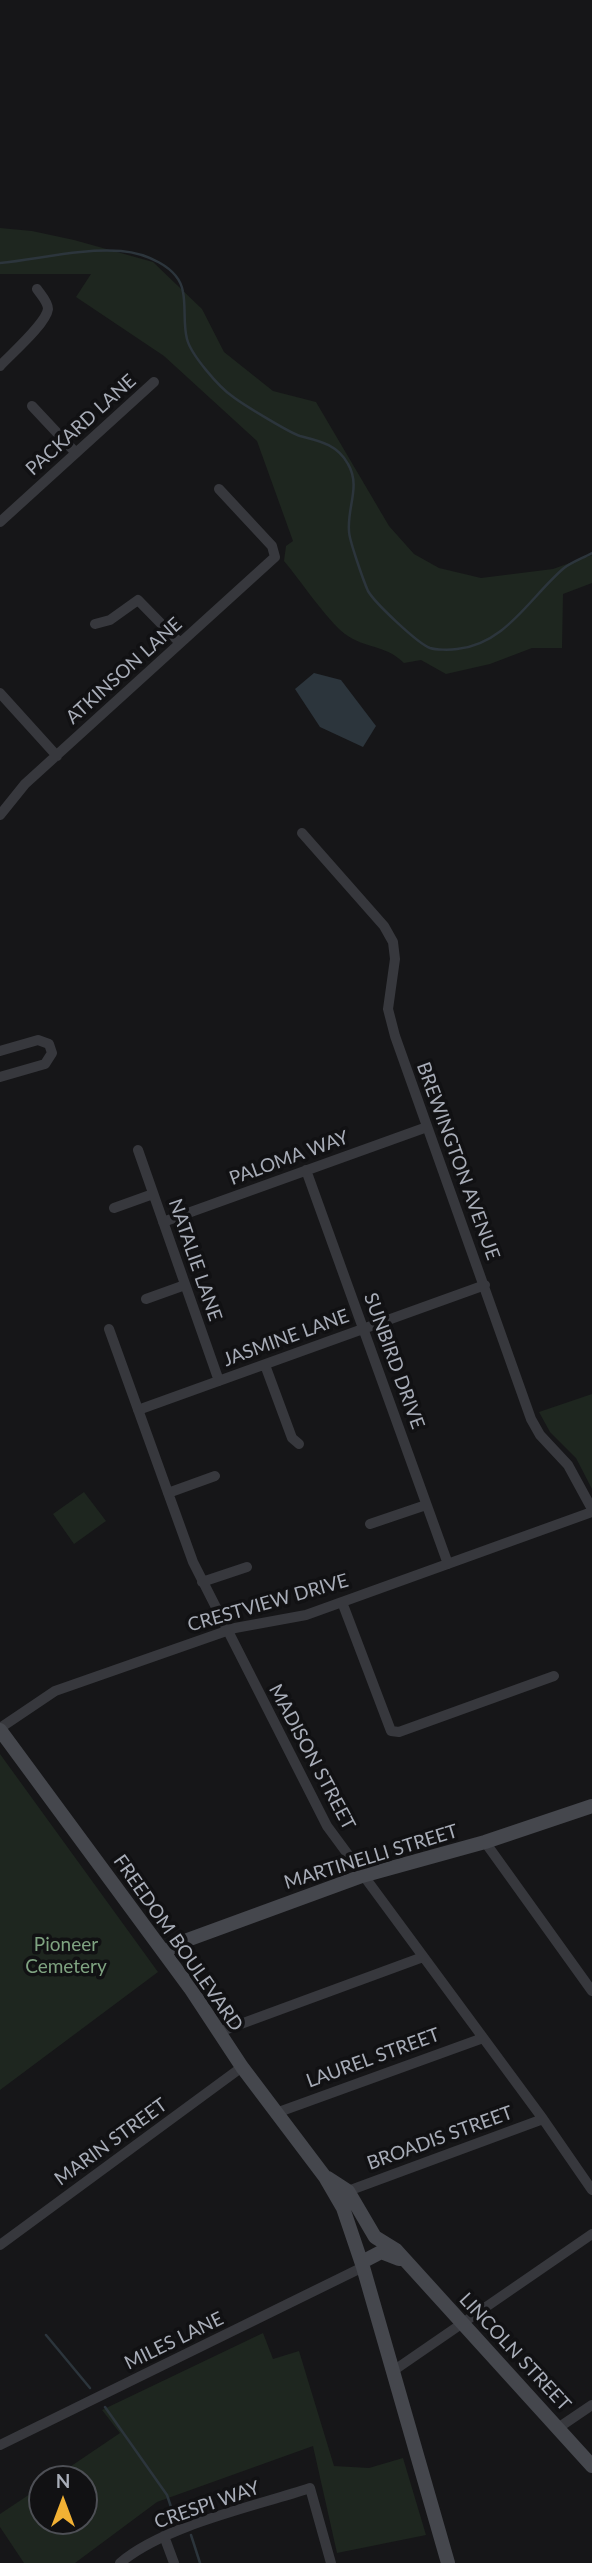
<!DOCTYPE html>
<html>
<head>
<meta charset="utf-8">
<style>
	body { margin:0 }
	#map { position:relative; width:592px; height:2563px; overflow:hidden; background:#161618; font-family:Lato,sans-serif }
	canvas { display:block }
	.north { position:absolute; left:28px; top:2465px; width:70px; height:70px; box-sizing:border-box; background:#111113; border:2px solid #4d4f55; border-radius:50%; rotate:0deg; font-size:19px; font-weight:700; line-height:28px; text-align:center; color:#a8adb8 }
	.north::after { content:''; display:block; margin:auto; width:24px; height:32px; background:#f2b134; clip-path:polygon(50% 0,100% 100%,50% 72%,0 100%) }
</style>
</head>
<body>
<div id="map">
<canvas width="592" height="2563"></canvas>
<div class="north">N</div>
</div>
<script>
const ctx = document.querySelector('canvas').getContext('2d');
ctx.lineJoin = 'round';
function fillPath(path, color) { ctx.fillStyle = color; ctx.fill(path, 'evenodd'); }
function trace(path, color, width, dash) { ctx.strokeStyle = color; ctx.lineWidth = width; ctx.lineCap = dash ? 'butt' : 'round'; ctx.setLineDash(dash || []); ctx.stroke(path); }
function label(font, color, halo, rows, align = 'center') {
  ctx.font = font + ' Lato,sans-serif'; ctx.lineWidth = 7; ctx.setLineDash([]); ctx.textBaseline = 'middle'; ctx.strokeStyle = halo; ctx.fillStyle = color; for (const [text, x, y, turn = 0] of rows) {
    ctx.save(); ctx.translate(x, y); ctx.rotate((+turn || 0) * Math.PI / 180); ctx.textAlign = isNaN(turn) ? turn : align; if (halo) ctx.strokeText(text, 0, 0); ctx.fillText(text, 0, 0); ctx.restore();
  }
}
const green = new Path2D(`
	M0,228L32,231L74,240L153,262L202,309L224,352L273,391L316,402L389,526L414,554L439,568L481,578L553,569L592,555V583L563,594L562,648H532L490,664L446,674L421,660L404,663C385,644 365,649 345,634C326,619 301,581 284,561L286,546L293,541L257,441L164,356L76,297L91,274H0Z
	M592,1394V1489L576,1458L550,1432L539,1412Z
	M84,1492L106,1521L74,1544L53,1514Z
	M0,1754L158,1972L0,2090Z
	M263,2333L273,2359L299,2351L334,2466L369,2468L403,2458L426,2535L337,2553L313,2446L157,2502L75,2563H24L0,2527V2514L42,2486V2521H84V2479H52L120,2433L102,2410Z`);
const water = new Path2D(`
	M314,673L341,680L376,726L363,747L320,727L295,689Z`);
const stream = new Path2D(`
	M0,263C39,259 82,248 121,251C144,253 179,266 183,292C186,307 183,324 187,339C191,355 219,387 232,396C242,404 290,433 300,436C319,441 337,444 348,464C361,486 347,507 349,531C349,540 364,582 368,591C375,603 417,643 430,648C436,650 450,650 457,649C506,644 530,597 564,568C572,562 583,558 592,553
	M46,2335L90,2388
	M105,2407L167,2495L172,2510L185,2525
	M191,2535L200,2563`);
const street = new Path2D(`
	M0,366C11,354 46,324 48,309C48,302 41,295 37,289
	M32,406L76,453
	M0,522L154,382
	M95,624L110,620L138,600L180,643
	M0,693L57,756
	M0,815L25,784L275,557L272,546L219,489
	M302,833L384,926L393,942L395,959L388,1009L395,1036L531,1419L540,1435L568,1465L592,1509
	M0,1051L38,1040L49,1044L52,1053L45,1064L0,1077
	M138,1150L219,1381
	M306,1170L448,1564
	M114,1208L153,1194
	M163,1222L427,1127
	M146,1299L185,1285
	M109,1329L193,1562L327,1826L543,2119L592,2190
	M265,1365L292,1438L299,1444
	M138,1410L485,1285
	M168,1493L215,1476
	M370,1524L426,1505
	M202,1582L247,1567
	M342,1602L391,1731L399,1732L554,1676
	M0,1728L55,1691L235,1628L306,1615L592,1512
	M485,1842L592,1991
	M219,2032L423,1957
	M276,2113L483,2038
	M348,2191L543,2119
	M0,2245L242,2067
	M393,2371L592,2234
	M558,2428L592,2405
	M0,2445L363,2267
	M164,2536L174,2563
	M120,2563C165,2525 253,2507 310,2488L331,2563`);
const secondary = new Path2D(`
	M0,1730L190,1988L242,2067L325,2177L343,2208L363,2267L448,2563
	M164,1952L179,1943L362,1876L485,1842L592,1806
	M328,2178L348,2191L375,2237L396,2250L592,2466
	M362,2262L381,2252L399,2259`);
const streetNames = [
	["PACKARD LANE",81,425,-42],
	["ATKINSON LANE",124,671,-42],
	["PALOMA WAY",289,1158,-20],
	["BREWINGTON AVENUE",458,1161,70],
	["NATALIE LANE",195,1260,71],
	["JASMINE LANE",286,1338,-20],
	["SUNBIRD DRIVE",394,1361,70],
	["CRESTVIEW DRIVE",268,1603,-16],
	["MADISON STREET",312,1757,62],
	["MARTINELLI STREET",371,1857,-17],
	["FREEDOM BOULEVARD",178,1943,55],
	["LAUREL STREET",373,2058,-20],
	["BROADIS STREET",440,2138,-20],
	["MARIN STREET",111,2142,-36],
	["MILES LANE",174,2341,-26],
	["LINCOLN STREET",515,2352,47],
	["CRESPI WAY",207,2505,-19]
];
const parkNames = [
	["Pioneer",66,1945],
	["Cemetery",66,1967]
];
fillPath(green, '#1e261f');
fillPath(water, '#2c353c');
trace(stream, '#2c353c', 2.5);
trace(street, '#37383d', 10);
trace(secondary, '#45474d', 14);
label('19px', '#a8adb8', '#111113', streetNames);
label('19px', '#7fa381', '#111113', parkNames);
</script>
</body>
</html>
